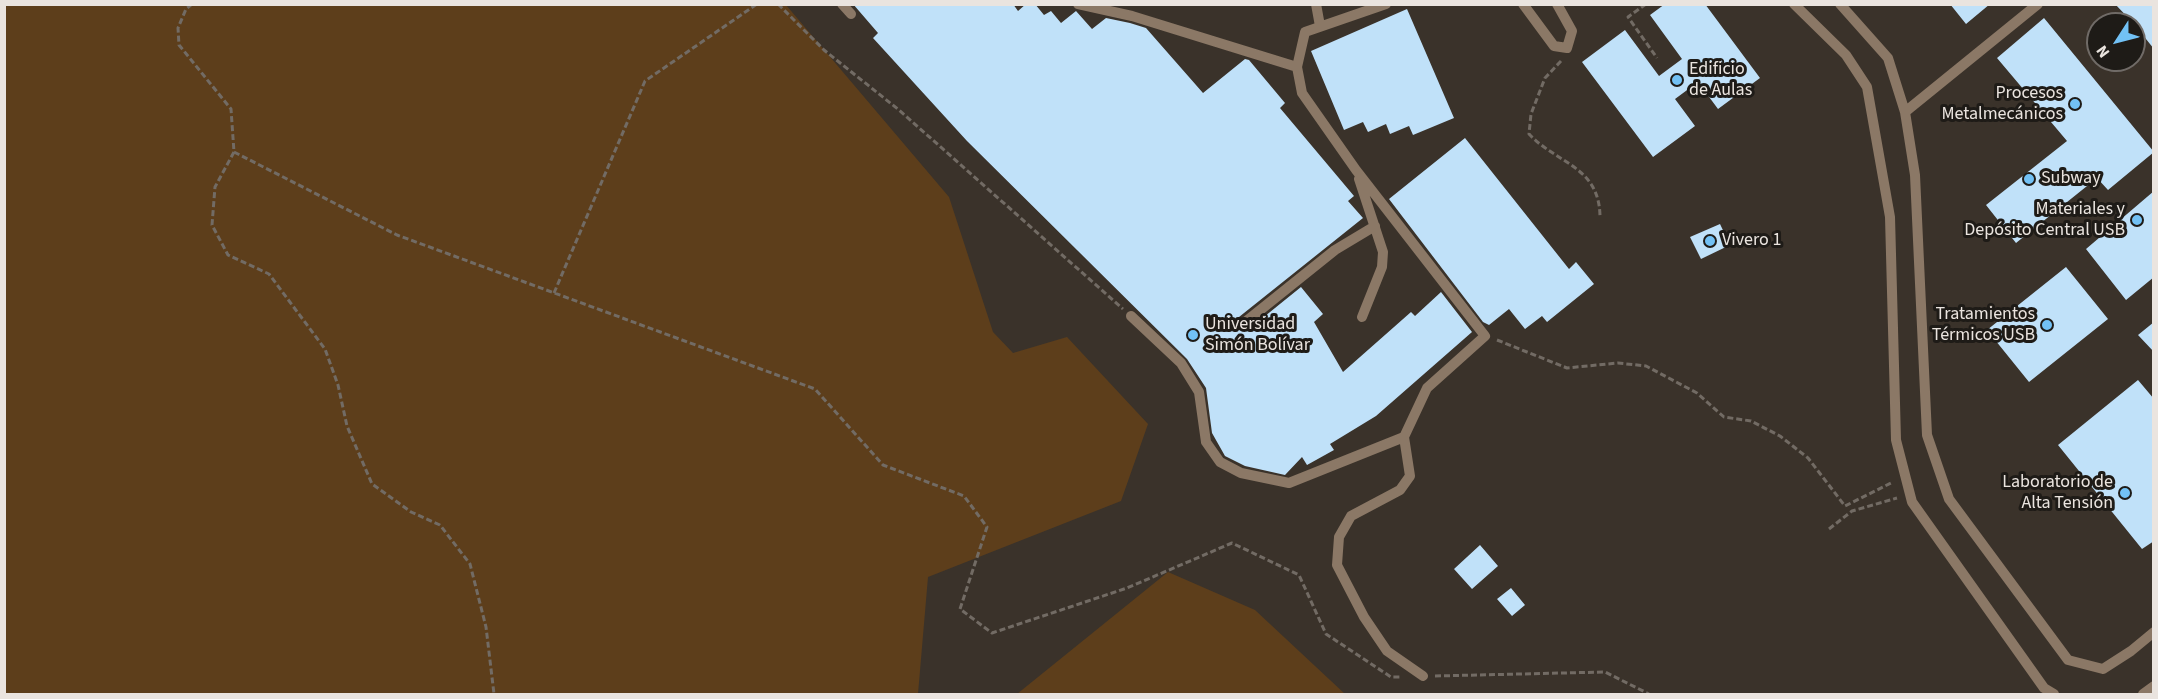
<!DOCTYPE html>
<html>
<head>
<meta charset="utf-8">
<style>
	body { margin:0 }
	#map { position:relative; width:2158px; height:699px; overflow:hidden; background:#3a322a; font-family:"Source Sans 3",sans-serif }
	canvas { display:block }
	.frame { position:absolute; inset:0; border:6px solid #eae4df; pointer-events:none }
	.north { position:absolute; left:2086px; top:12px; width:60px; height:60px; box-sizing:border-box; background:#1e1b17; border:2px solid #706b67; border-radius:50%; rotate:234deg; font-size:16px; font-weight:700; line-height:24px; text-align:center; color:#eae4df }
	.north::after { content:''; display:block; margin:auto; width:21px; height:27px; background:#72c1f5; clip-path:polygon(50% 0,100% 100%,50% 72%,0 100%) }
</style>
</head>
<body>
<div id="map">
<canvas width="2158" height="699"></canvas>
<div class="frame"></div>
<div class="north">N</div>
</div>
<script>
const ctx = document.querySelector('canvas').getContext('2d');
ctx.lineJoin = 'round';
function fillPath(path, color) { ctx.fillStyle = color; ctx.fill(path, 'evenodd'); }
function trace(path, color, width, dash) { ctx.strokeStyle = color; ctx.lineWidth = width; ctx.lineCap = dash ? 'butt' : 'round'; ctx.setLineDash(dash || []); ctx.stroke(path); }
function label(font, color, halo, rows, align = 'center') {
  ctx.font = font + ' "Source Sans 3",sans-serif'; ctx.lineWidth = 6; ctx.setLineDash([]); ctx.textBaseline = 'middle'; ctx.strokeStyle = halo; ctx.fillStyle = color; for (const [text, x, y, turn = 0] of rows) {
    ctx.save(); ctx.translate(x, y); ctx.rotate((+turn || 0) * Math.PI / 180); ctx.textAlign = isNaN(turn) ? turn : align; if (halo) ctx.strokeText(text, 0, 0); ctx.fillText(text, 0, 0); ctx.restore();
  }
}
const green = new Path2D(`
	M4,5H786L949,197L993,332L1013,353L1067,337L1148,424L1121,501L928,577L918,694H5Z
	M1168,572L1255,610L1345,694H1017Z`);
const building = new Path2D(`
	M853,4H1013L1018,11L1026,4H1035L1044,15L1051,11L1061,23L1076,11L1092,29L1106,18L1130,23L1146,28L1203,93L1245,59L1249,60L1285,103L1280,108L1354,196L1348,201L1363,218L1239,317L1237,324L1239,328L1249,329L1301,287L1323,314L1314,322L1343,372L1411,312L1415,316L1441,292L1472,332L1376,416L1330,444L1334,450L1307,465L1302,457L1285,475L1245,466L1225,456L1212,433L1206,388L1187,359L967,141L873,38L878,33Z
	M1665,4H1705L1760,78L1718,109L1698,82L1675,99L1695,126L1653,157L1582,62L1625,30L1659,76L1682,59L1650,15Z
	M1950,4H1990L1966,24Z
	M2115,4H2154V49L2134,24Z
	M1407,9L1454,118L1413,135L1409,126L1390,134L1386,124L1368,132L1363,122L1344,130L1311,51Z
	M2044,18L2154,152L2108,190L2097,178L2016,243L1986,205L2067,141L1997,58Z
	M1465,138L1569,269L1576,262L1594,284L1547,322L1542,316L1525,329L1509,309L1489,325L1483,322L1389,199Z
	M2154,191V277L2126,300L2086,249Z
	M1720,224L1730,245L1701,259L1690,237Z
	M2066,267L2108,319L2029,382L1987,330Z
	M2154,322V352L2138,335Z
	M2138,380L2154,399V541L2142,549L2058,445Z
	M1480,545L1498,566L1472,589L1454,569Z
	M1511,588L1525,605L1512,616L1497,599Z`);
const path = new Path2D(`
	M192,4L186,9L178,28L179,45L231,109L234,152L215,187L212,225L228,255L269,274L325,349L338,385L347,426L372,484L411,512L440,525L470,564L486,627L494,694
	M778,4L824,50L899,110L1123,309
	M1646,4L1628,17L1657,58
	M1561,61L1545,78L1531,114L1529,134C1557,164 1599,166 1600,216
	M234,152L397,235L815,389L883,465L964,496L987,527L960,609L992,633L1127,588L1232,543L1299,575L1326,634L1391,677H1401
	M554,293L645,81L757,4
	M1497,340L1567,368L1618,363L1646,366L1697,393L1724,417L1751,421L1780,436L1808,458L1845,506L1893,482
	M1829,529L1852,511L1897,498
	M1435,676L1605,672L1649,694`);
const service = new Path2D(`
	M842,4L851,14
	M1078,4L1132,16L1297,67
	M1316,4L1320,26
	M1523,4L1554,46L1567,48L1572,31L1557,4
	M1794,4L1846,55L1867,87L1890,217L1896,440L1912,502L2044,688L2054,694
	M1840,4L1888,58L1905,112L1915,175L1927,435L1949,499L2068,660L2103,669L2131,651L2154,632
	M1905,112L2038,4
	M1359,179L1383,252L1382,267L1362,317
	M1131,316L1181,363L1199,392L1206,442L1220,462L1241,473L1289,483L1404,437L1427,388L1485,336L1356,170L1302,93L1297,67L1305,32L1386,4
	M1244,323L1335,250L1375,226
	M1404,437L1410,476L1400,490L1351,516L1339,537L1337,565L1364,617L1387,651L1423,676
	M2143,694L2154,686`);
const markers = [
	[1677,80,6,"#72c1f5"],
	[2075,104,6,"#72c1f5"],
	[2029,179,6,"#72c1f5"],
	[2137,220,6,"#72c1f5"],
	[1710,241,6,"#72c1f5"],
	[2047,325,6,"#72c1f5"],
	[1193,335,6,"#72c1f5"],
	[2125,493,6,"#72c1f5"]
];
const poiNames = [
	["Edificio",1689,70],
	["de Aulas",1689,91],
	["Procesos",2063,94,"right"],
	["Metalmecánicos",2063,115,"right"],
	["Subway",2041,179],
	["Materiales y",2125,210,"right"],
	["Depósito Central USB",2125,231,"right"],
	["Vivero 1",1722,241],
	["Tratamientos",2035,315,"right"],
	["Térmicos USB",2035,336,"right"],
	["Universidad",1205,325],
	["Simón Bolívar",1205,346],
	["Laboratorio de",2113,483,"right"],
	["Alta Tensión",2113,504,"right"]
];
fillPath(green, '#5d3e1b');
fillPath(building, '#c0e1f9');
trace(path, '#726b64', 3, [6, 3]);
trace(service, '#8b7866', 10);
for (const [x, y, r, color] of markers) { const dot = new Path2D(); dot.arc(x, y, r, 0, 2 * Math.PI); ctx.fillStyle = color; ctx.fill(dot); trace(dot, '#1e1b17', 2); }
label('18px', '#eae4df', '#1e1b17', poiNames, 'left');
</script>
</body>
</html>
